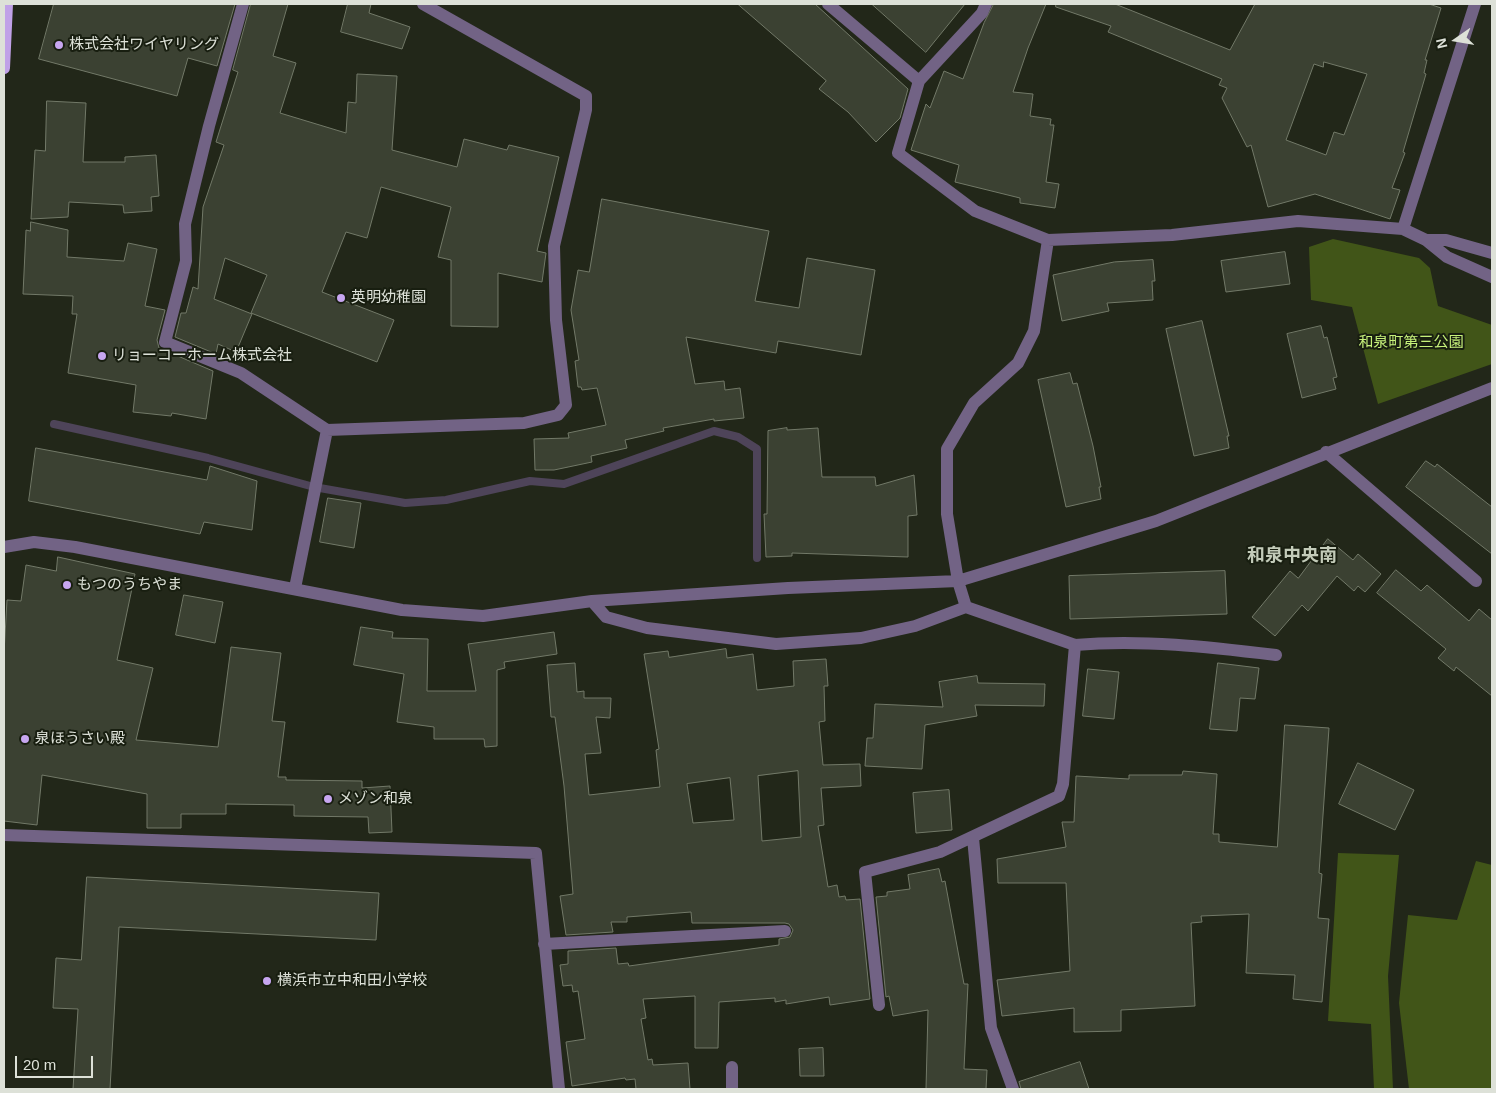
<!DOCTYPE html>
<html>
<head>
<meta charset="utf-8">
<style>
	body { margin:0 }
	#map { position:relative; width:1496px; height:1093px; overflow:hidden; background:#222719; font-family:Helvetica,sans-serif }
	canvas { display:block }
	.frame { position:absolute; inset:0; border:5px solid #dde1d8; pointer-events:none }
	.north { position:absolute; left:1431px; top:15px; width:50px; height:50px; -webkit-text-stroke:4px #181e10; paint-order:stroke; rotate:257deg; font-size:14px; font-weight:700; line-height:20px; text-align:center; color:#dde1d8 }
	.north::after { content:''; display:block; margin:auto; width:18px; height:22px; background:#dde1d8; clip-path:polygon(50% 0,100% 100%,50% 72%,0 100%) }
	.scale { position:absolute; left:15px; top:1056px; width:78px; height:22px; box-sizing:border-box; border:2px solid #dde1d8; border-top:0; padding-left:6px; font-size:15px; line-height:18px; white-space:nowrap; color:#dde1d8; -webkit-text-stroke:4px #181e10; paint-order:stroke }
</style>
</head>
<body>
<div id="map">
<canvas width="1496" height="1093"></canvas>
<div class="frame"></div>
<div class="north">N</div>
<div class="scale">20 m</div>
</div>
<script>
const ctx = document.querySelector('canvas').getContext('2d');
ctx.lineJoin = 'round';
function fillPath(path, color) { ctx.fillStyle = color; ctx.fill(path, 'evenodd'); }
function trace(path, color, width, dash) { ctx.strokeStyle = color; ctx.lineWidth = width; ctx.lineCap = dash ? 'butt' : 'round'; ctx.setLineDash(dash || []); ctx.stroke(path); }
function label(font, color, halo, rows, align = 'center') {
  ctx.font = font + ' Helvetica,"Noto Sans JP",sans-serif'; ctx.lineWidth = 4; ctx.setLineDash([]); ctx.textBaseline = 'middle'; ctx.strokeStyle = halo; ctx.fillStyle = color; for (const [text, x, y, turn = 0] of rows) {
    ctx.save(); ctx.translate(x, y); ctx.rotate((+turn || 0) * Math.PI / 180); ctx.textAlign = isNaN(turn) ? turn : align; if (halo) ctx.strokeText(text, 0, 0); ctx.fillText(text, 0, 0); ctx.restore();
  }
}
const green = new Path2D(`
	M1333,239L1419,258L1430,268L1438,306L1492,325V364L1378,404L1352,307L1311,300L1309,247Z
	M1338,853L1399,855L1388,976L1393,1089H1374L1371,1024L1328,1021Z
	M1476,861L1492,865V1089H1409L1399,1003L1408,915L1457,920Z`);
const stream = new Path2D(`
	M54,424L208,458L314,487L405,503L446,500L530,481L564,484L714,431L738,437L757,449V558`);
const building = new Path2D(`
	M54,4H235L217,66L188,58L177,96L39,59Z
	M251,4H288L273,56L296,63L280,113L346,133L348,102L356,103L357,74L397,76L392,150L457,167L464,139L507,150L509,145L559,157L537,251L546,253L542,282L498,273V327L451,326V260L438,257L451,207L381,187L367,238L346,232L322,292L394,320L377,362L251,313L267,275L225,258L214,299L252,314L236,352L218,344L216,354L175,337L181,313H186L193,287L198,289L203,207L224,145L216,142L238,72L233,70Z
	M348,4H371L369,13L410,27L402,49L341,32Z
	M738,4H815L908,89L900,118L876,142L848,112L819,89L826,81Z
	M872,4H965L926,52Z
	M994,4H1046L1028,48L1013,92L1033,94L1030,116L1051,119L1050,125H1054L1046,182L1059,184L1055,208L1020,203V198L955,182L959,165L911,150L926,104L930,108L944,71L963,79L984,23Z
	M1056,4H1115L1230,50L1255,4H1429L1441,8L1425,60H1427L1424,73L1426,74L1403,152L1405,153L1392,188L1400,190L1390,219L1315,194L1268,207L1251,145L1247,147L1222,98L1227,88L1219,85L1222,79L1108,32L1111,26L1056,7ZM1324,62L1367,74L1344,135L1334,132L1326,155L1286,140L1314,64L1323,67Z
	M47,101L86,103L83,162H125V157L156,155L159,196L151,197L152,211L124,213L123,205L69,202L68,217L31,219L35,150L45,151Z
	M602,199L769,231L755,301L799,308L807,258L875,270L861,355L778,341L776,353L686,337L695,384L724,381L725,390L740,388L744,418L714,421V419L663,428L664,431L625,440L627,448L591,456L592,462L554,470H535L534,439L569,438L568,433L606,425L597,388L582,390L581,387H578L575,361L579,360L571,310L578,270L589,272Z
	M31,222L68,230L67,257L124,261L128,243L157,249L145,306L165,310L157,340L159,348L213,371L206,419L172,413L171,416L133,412L136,385L68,373L77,314H72L73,296L23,294L26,230L30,231Z
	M1285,252L1290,284L1226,292L1221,261Z
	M1153,260L1155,281H1152L1153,300L1107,303L1109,311L1062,321L1053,275L1114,262Z
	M1202,321L1229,436H1227L1229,448L1194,456L1166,329Z
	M1321,326L1324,338L1327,337L1337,377L1333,378L1336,389L1302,398L1287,334Z
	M1070,373L1073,384L1077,383L1093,446L1101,487H1099L1101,499L1066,507L1038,380Z
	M787,428V430L818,428L822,477H875L876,486L914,475L917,515L908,516V557L792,553V556L766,557L764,514H767L768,431Z
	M36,448L207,480L210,466L257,481L252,530L204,522L200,534L29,501Z
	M1426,461L1435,467L1437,464L1492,507V554L1406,487Z
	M328,498L361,503L354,548L320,542Z
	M1328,539L1353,560L1358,554L1381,574L1365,592L1358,586L1354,591L1337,576L1308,611L1302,605L1275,636L1252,617L1290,571L1298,578Z
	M58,557L135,574L117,660L153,668L136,740L218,747L231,647L281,653L272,721L285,722L278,777H286V780L362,781V788L390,786L392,832L369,833L368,817L294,816V805L226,804V814H181V828H147V794L42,775L37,825L4,821V653L7,600L21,601L26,565L56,571Z
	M1396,570L1421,591L1427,585L1469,621L1479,609L1492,620V696L1456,667L1454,671L1438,658L1446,649L1377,593Z
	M1225,571L1227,614L1070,619L1069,576Z
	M184,595L223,602L215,643L176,635Z
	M361,627L393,632L392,638L428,639L427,691H476L468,644L554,632L557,654L504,662L505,668L497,670V746L485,747L484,739H434V727L397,722L404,674L354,665Z
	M726,649L727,658L753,654L757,690L794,686L793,661L826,659L828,686H824L825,721L819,722L823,765L860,764L861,786L821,788L824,825L818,826L828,887L837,885L839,897L845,896L846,900L860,899L870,999L830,1005L829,997L786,1004V1000L775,1002V998L719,1002L718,1048H695V996L643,999L646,1018L641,1019L648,1060L652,1059L653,1065L688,1063L690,1089H636L635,1079L626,1080L625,1078L572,1086L566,1042L585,1039L578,991L573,992L572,985L563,986L560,965L568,964V951L616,948L618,964L628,963L629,966L779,945V939L790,937L793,930L789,924L785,923H692L691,912L627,917V922H611L613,932L566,935L560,896L573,894L564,786L555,717H551L547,665L575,663L577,692L584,691V698H611L610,718L596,717L601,753L585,754L589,795L660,787L656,750L659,749L644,654L668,651L669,657ZM798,771L801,837L762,841L758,776ZM730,778L734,820L693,823L687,784Z
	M1218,663L1259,668L1255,699L1240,698L1237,731L1210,729Z
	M1088,669L1119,672L1114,719L1083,716Z
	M977,676L978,683L1045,684L1044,706L975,705L977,716L925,725L922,769L865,766L867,738H873L875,704L943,707L939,682Z
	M1285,725L1329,728L1319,873L1322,874L1318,918L1329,919L1322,1002L1293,999L1295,975L1246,973L1249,914L1201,916L1202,922L1191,923L1195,1006L1121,1010V1031L1074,1032V1008L1002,1016L997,980L1070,971L1066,883H998L997,859L1066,847L1062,822H1074L1076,776L1129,779V775H1182L1183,771L1217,774L1213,834H1219V842L1277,847Z
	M1358,763L1414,790L1395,830L1339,804Z
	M949,790L952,830L916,833L913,793Z
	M939,869L942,882L945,881L964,984H968L964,1069L987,1070L986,1089H926L928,1010L893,1016L889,996L886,997L876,897L887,896V892L910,889L908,875Z
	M87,877L379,893L376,940L119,927L110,1089H73L78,1009L53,1008L56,958L81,960Z
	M823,1048L824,1076H800L799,1049Z
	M1080,1062L1089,1089H1021L1019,1082Z`);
const minor = new Path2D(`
	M243,4L209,126L185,224L186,261L165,342L241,373L327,430
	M828,4L919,81L982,13L986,4
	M919,81L898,153L975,211L1048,240L1172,235L1298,221L1403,229L1475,4
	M1403,229L1426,240H1446L1492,253
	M1048,240L1034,331L1018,363L974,403L947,449V514L958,581L966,607L1075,645
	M1426,240L1447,257L1492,277
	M1326,452L1476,581
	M4,547L34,542L75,547L402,610L483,616L592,601L788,588L958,581L1156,521L1492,388
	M295,588L327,430L524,423L558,415L566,405L556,320L554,246L586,110V96L423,4
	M592,601L606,617L647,628L776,644L861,638L915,626L966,607
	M4,835L536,853L559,1089
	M973,838L991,1028L1013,1089
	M544,944L785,931
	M879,1005L865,872L940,852L1059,796L1063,784L1075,645C1141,639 1210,647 1276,655
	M732,1089V1067`);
const major = new Path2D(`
	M4,68L7,4`);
const markers = [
	[59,45,5,"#c7a6f0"],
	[341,298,5,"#c7a6f0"],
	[102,356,5,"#c7a6f0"],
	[67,585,5,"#c7a6f0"],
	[25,739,5,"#c7a6f0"],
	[328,799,5,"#c7a6f0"],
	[267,981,5,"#c7a6f0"]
];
const poiNames = [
	["株式会社ワイヤリング",69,45],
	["英明幼稚園",351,298],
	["リョーコーホーム株式会社",112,356],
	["もつのうちやま",77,585],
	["泉ほうさい殿",35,739],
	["メゾン和泉",338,799],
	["横浜市立中和田小学校",277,981]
];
const parkNames = [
	["和泉町第三公園",1411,343]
];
const quarterNames = [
	["和泉中央南",1292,556]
];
fillPath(green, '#415518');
trace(stream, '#4e4459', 8);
fillPath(building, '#3b4132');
trace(building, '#727968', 1);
trace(minor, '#726385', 12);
trace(major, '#c0a1e7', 12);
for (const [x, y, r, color] of markers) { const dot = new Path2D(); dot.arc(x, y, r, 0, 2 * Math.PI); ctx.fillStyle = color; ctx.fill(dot); trace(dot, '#181e10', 2); }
label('15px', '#dde1d8', '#181e10', poiNames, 'left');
label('15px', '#c6f07a', '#181e10', parkNames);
label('bold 18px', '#c3cbb9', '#181e10', quarterNames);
</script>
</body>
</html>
